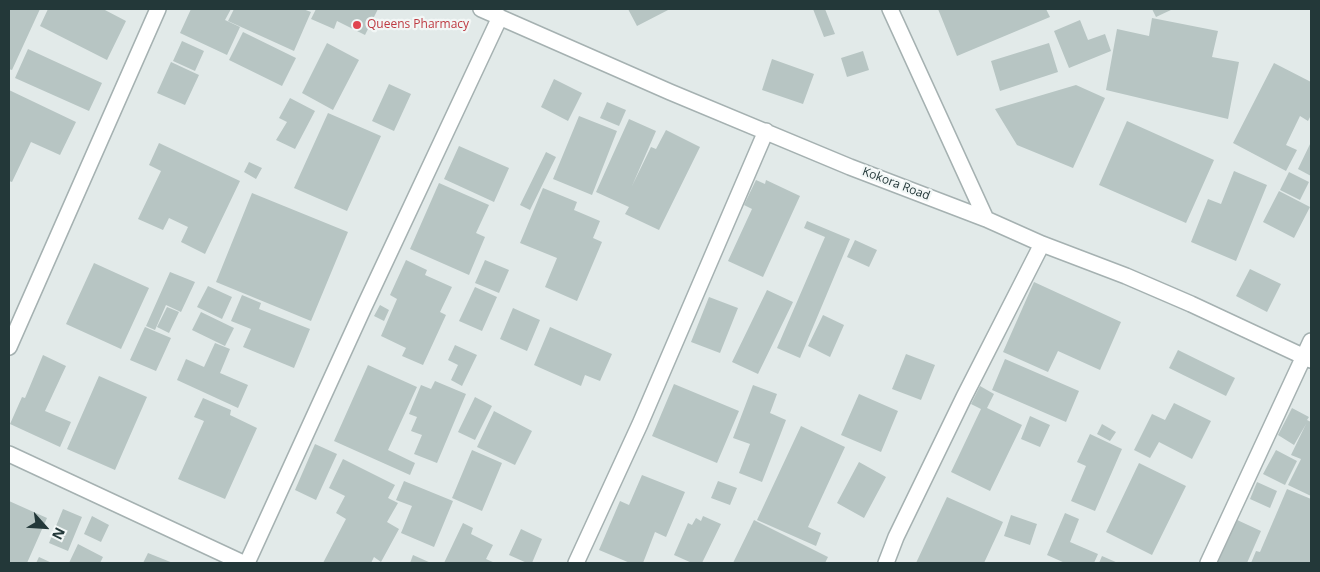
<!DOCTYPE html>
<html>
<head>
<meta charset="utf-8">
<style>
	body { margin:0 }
	#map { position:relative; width:1320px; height:572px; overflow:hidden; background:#e2eae9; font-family:"Open Sans",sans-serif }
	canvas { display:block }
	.frame { position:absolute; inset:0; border:10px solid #233839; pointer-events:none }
	.north { position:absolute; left:20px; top:502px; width:50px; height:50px; -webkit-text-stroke:4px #f2f7f6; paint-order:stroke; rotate:116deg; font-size:14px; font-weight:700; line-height:20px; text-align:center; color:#233839 }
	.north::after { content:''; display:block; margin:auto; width:18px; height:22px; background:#233839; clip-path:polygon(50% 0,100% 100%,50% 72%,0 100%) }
</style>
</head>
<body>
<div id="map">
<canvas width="1320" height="572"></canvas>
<div class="frame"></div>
<div class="north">N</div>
</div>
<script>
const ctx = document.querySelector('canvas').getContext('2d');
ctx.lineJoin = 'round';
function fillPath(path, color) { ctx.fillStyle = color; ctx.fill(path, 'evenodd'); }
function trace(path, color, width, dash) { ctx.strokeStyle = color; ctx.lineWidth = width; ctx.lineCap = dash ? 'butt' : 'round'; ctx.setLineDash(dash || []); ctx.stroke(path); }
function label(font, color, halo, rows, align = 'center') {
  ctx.font = font + ' "Open Sans",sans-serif'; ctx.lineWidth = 4.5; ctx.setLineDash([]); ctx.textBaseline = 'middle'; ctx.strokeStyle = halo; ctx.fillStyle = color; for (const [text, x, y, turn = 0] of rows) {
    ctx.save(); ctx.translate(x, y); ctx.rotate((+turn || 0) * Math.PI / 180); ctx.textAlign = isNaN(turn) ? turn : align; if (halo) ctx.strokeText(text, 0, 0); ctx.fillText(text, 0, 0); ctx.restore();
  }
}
const building = new Path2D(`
	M9,9H40L12,70L9,69Z
	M48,9H103L126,21L107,60L40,26Z
	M191,9H231L225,20L240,27L227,55L180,33Z
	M234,9H303L311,12L294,51L228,21Z
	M316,9H378L365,35L337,21L334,29L311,19Z
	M628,9H670L637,26Z
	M813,9H825L835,34L824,37Z
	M938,9H1046L1050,17L957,56Z
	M1152,9H1173L1156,17Z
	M1152,18L1218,31L1212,57L1239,62L1228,119L1106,90L1117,29L1149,36Z
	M1080,20L1088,40L1105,34L1111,51L1069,68L1054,31Z
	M243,32L296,58L282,86L229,60Z
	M182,41L204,51L195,71L173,61Z
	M327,43L359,60L333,110L302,93Z
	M1049,43L1058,72L1000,91L991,61Z
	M28,49L102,83L89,111L15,78Z
	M863,51L869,70L847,77L841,58Z
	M772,59L814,74L803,104L762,90Z
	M171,62L199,75L185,105L157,93Z
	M1274,63L1311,82V115L1308,121L1300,116L1286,145L1297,150L1286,171L1233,143Z
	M554,79L582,93L568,121L541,107Z
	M389,84L411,94L394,131L372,121Z
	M1076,85L1105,98L1073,168L1017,145L995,109Z
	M9,90L76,122L60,155L31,142L12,182L9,181Z
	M290,98L315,111L295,149L276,140L287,122L279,118Z
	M607,102L626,110L619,126L600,118Z
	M328,113L381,136L347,211L294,188Z
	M579,116L617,131L592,195L553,179Z
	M629,119L656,131L632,186L651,147L656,149L666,130L700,147L659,230L625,214L629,207L596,192Z
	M1127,121L1214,160L1186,223L1099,185Z
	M1311,142V176L1298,169Z
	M159,143L240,181L205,254L181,242L188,227L169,218L163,230L138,219L161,171L149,165Z
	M459,146L509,168L494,202L444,179Z
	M546,152L556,157L530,210L520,205Z
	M249,162L262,168L256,179L244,172Z
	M1234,171L1267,185L1236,261L1191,242L1208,199L1221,204Z
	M1289,172L1309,182L1300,200L1280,190Z
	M756,180L765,184L766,180L800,196L763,277L728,261L752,209L744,205Z
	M439,183L489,205L476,233L485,237L469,275L410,249Z
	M543,188L577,202L574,210L600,221L593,238L602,242L577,301L545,287L557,258L520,243Z
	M1279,191L1310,207L1294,238L1263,222Z
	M252,193L348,232L311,321L216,282Z
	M807,221L850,239L800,358L777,348L825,237L804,228Z
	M855,240L877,250L869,267L847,257Z
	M406,260L427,270L425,275L452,287L440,312L446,315L423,365L402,356L406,348L381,336L397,299L390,295Z
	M485,260L509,270L499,293L475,283Z
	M94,263L149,288L121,349L66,324Z
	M1250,269L1281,284L1267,312L1236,296Z
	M170,272L195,282L181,312L166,305L155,330L146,326Z
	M1034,282L1121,322L1100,370L1058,351L1048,372L1003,352Z
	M208,286L232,297L222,319L197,307Z
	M475,287L497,297L482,331L459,321Z
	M767,290L793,302L758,374L732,362Z
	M242,295L261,303L259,309L310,329L294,368L243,347L251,329L231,321Z
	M709,297L738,308L720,353L691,342Z
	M380,305L389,310L384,321L374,316Z
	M167,307L179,312L169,333L157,327Z
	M513,308L540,320L527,351L500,339Z
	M201,312L234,328L225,346L192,330Z
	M823,315L844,325L830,357L808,346Z
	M145,327L171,338L156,371L130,360Z
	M550,327L612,354L600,381L585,375L581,386L534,365Z
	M215,343L230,349L220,373L248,385L238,408L177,380L186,359L204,367Z
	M455,345L477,355L462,386L451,380L458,365L448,360Z
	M1178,350L1235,378L1226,396L1169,368Z
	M906,354L935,365L921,400L892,389Z
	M43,355L66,366L45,411L71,422L60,447L10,424L22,397L25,398Z
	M1005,359L1079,391L1066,422L992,390Z
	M368,365L417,387L388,450L415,463L410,475L334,441Z
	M99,376L147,397L115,470L67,449Z
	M435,381L466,394L437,463L414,454L422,435L411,431L417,417L409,414L421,385L431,389Z
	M674,384L739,411L717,463L652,436Z
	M753,385L777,394L770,413L786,420L762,482L739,473L750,444L733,438Z
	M980,386L994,394L987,408L1022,425L990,491L951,472L981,409L971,404Z
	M859,394L898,411L881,452L841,435Z
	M475,397L492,406L475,440L458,432Z
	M203,398L231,410L230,415L257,428L225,499L178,479L204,421L194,417Z
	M1174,403L1211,421L1192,459L1159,442L1150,458L1134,450L1152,414L1165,420Z
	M1292,408L1309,417L1307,420L1311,422V496L1288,485L1301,459L1291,455L1306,424L1294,445L1278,435Z
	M494,411L532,431L515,465L477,447Z
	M1030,416L1050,425L1040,447L1021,439Z
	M1102,424L1116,432L1110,441L1097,434Z
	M801,426L845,447L808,527L821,533L816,546L757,520Z
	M1090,434L1122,449L1095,511L1071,501L1086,466L1077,462Z
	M315,444L337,454L316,500L295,490Z
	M472,450L502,463L482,511L452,498Z
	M1276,450L1297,461L1285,485L1263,474Z
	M343,459L395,485L388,498L398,503L387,522L399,529L381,562L374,557L371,563H323L346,519L336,513L345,496L329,488Z
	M859,462L886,477L864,518L837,503Z
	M1139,463L1186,486L1152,555L1106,532Z
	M642,475L685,492L666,537L655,532L643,563H630L599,550L620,501L629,505Z
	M404,481L453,501L434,547L401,533L412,506L396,500Z
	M718,481L737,488L730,505L711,498Z
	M1257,482L1277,491L1270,508L1250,499Z
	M1287,489L1311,499V563H1251L1256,551L1260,552Z
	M947,497L1003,522L984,563H916Z
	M9,501L47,518L27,563H9Z
	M63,509L82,517L68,551L49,543Z
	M1065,513L1079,519L1070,542L1098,554L1094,563H1065L1047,555Z
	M1011,515L1037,524L1030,545L1004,536Z
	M92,516L109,525L101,542L84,534Z
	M703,516L721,524L702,563H692L674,555L688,523L692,525L696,518L701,521Z
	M1235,519L1261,531L1247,563H1215Z
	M754,520L828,557L825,563H733Z
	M463,523L473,528L471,534L493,545L486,559L495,563H444Z
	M521,529L542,539L532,563H527L509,555Z
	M78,544L103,557L100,563H69Z
	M148,553L173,563H143Z
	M413,555L431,563H410Z
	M1102,556L1118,563H1099Z
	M39,557L52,563H36Z`);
const minor = new Path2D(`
	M481,9L670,92L850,167L986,219L1042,244L1126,276L1191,304L1311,360
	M890,9L986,219
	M9,347L158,9
	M9,454L243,563
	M247,563L364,307L500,17
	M576,563L640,424L766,131
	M886,563L896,537L964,397L1042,244
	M1208,563L1311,341`);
const markers = [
	[357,25,5,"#e0444e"]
];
const healthNames = [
	["Queens Pharmacy",367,25]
];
const streetNames = [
	["Kokora Road",896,184,21]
];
fillPath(building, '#b7c5c3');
trace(minor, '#a5b1b1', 18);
trace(minor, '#fff', 15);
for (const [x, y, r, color] of markers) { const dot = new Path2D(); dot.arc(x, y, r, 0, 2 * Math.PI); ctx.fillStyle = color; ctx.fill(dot); trace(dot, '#f2f7f6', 2); }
label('12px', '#be3a42', '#f2f7f6', healthNames, 'left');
label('12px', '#233839', '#f2f7f6', streetNames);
</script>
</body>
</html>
